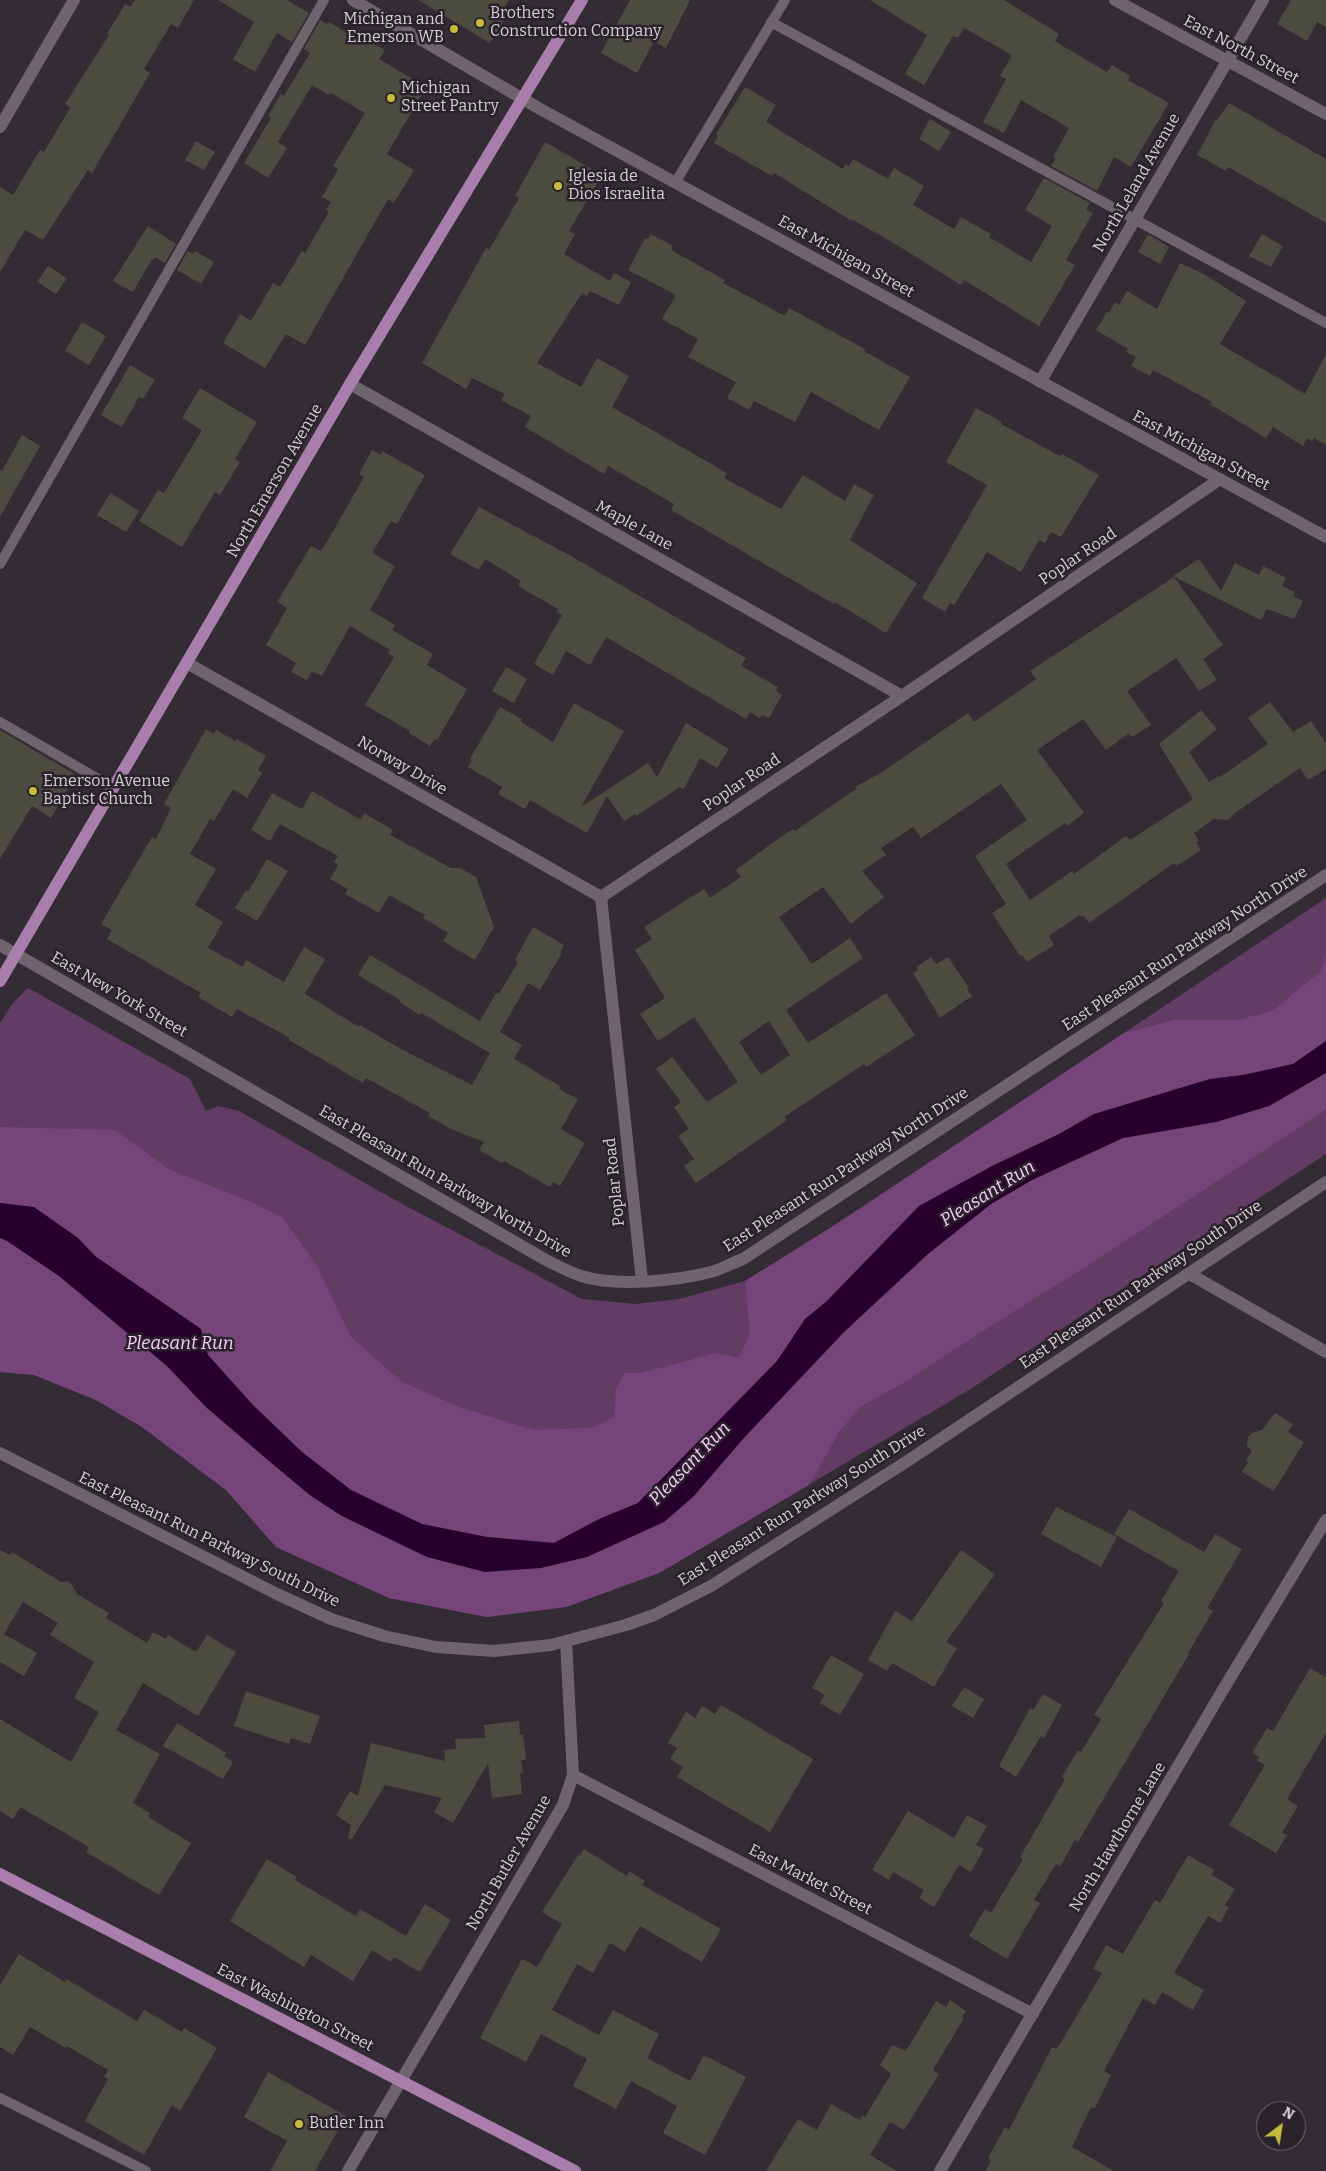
<!DOCTYPE html>
<html>
<head>
<meta charset="utf-8">
<style>
	body { margin:0 }
	#map { position:relative; width:1326px; height:2171px; overflow:hidden; background:#342c34; font-family:Bitter,serif }
	canvas { display:block }
	.north { position:absolute; left:1256px; top:2101px; width:50px; height:50px; box-sizing:border-box; background:#2a222a; border:1px solid #6f686f; border-radius:50%; rotate:31deg; font-size:14px; font-weight:700; line-height:20px; text-align:center; color:#d6d0d6 }
	.north::after { content:''; display:block; margin:auto; width:18px; height:22px; background:#c7bb3b; clip-path:polygon(50% 0,100% 100%,50% 72%,0 100%) }
</style>
</head>
<body>
<div id="map">
<canvas width="1326" height="2171"></canvas>
<div class="north">N</div>
</div>
<script>
const ctx = document.querySelector('canvas').getContext('2d');
ctx.lineJoin = 'round';
function fillPath(path, color) { ctx.fillStyle = color; ctx.fill(path, 'evenodd'); }
function trace(path, color, width, dash) { ctx.strokeStyle = color; ctx.lineWidth = width; ctx.lineCap = dash ? 'butt' : 'round'; ctx.setLineDash(dash || []); ctx.stroke(path); }
function label(font, color, halo, rows, align = 'center') {
  ctx.font = font + ' Bitter,serif'; ctx.lineWidth = 5; ctx.setLineDash([]); ctx.textBaseline = 'middle'; ctx.strokeStyle = halo; ctx.fillStyle = color; for (const [text, x, y, turn = 0] of rows) {
    ctx.save(); ctx.translate(x, y); ctx.rotate((+turn || 0) * Math.PI / 180); ctx.textAlign = isNaN(turn) ? turn : align; if (halo) ctx.strokeText(text, 0, 0); ctx.fillText(text, 0, 0); ctx.restore();
  }
}
const green = new Path2D(`
	M1326,898V1154L969,1390L659,1573L566,1607L487,1617L389,1598L276,1547L226,1490L142,1427L96,1400L34,1375L0,1372V1023L13,1003L28,988L190,1079L206,1111L218,1106L239,1111L393,1199L582,1299L636,1304L679,1299L745,1281L856,1212Z`);
const forest = new Path2D(`
	M1326,956V1041L1293,1064L1243,1075L1210,1079L1094,1114L894,1231L827,1301L805,1319L777,1361L638,1503L599,1519L554,1543L487,1537L422,1524L351,1490L302,1452L252,1404L208,1355L201,1329L95,1256L78,1238L34,1207L0,1203V1127L115,1130L170,1170L249,1201L283,1218L317,1266L351,1337L402,1382L462,1408L534,1430L592,1428L614,1417L616,1389L625,1373H641L716,1353L739,1358L750,1333L745,1281L827,1230L1124,1033L1174,1020H1237L1272,1011L1320,972Z
	M1326,1073V1110L1087,1266L989,1327L905,1382L860,1407L839,1432L809,1485L659,1573L566,1607L487,1617L389,1598L276,1547L226,1490L142,1427L96,1400L34,1375L0,1372V1238L7,1241L59,1276L167,1366L207,1408L311,1496L342,1516L427,1557L485,1572L693,1497L768,1411L844,1332L892,1286L928,1254L991,1204L1032,1180L1123,1138L1216,1122L1269,1106Z`);
const water = new Path2D(`
	M1326,1041V1073L1269,1106L1216,1122L1123,1138L1032,1180L991,1204L928,1254L844,1332L741,1441L693,1497L664,1522L587,1557L541,1568L485,1572L427,1557L342,1516L311,1496L269,1461L207,1408L167,1366L59,1276L7,1241L0,1238V1203L34,1207L78,1238L95,1256L201,1329L208,1355L252,1404L302,1452L351,1490L422,1524L487,1537L554,1543L599,1519L638,1503L777,1361L805,1319L827,1301L919,1206L992,1166L1059,1134L1094,1114L1210,1079L1243,1075L1293,1064Z`);
const building = new Path2D(`
	M135,0H194L178,28L171,24L144,69L150,73L92,173L88,170L43,240L25,230L0,272V187L13,195L40,150L44,152L70,108L65,104L109,35L107,34L125,4L130,7Z
	M218,0H287L309,13L292,42L277,33L255,72L233,59L254,22Z
	M418,0H509L505,6L511,9L490,43Z
	M630,0H690L666,48L654,41L637,73L601,53Z
	M870,0H1004L1059,34L1055,41L1056,42L1107,72L1112,65L1130,76L1128,80L1169,103L1131,167L1114,157L1097,191L1051,166L1056,158L1053,157L1069,128L1021,100L1004,133L983,122L1006,79L1000,76L1012,55L964,28L958,38L953,36L924,85L905,74L927,35Z
	M1291,0H1326V27L1317,22L1307,41L1277,24Z
	M320,20L327,24L329,22L365,44L367,40L385,50L379,59L426,87L387,154L414,170L394,203L388,199L305,345L286,334L265,368L223,343L240,314L251,321L273,283L280,287L302,251L305,253L329,212L326,210L331,202L322,197L338,169L333,166L365,113L331,93L329,95L312,85L278,142L287,148L268,178L244,163L271,118L268,116L281,94L284,96L310,53L304,49Z
	M745,87L776,105L766,122L843,169L845,164L849,166L853,159L888,179L894,168L924,186L913,205L954,229L961,217L991,234L989,237L1031,262L1052,226L1025,210L1044,178L1090,203L1086,210L1093,213L1066,260L1075,265L1039,326L964,280L961,285L892,242L853,220L852,221L774,173L772,176L714,143L718,136L716,134Z
	M1229,103L1326,159V223L1228,167L1226,171L1197,155L1216,119L1217,120Z
	M930,119L951,132L939,151L919,139Z
	M196,141L215,152L204,170L185,160Z
	M545,142L602,175L569,231L575,234L564,254L610,281L614,273L631,282L619,305L590,291L587,296L582,293L537,363L581,387L597,358L629,376L612,407L727,473L724,478L781,509L803,475L845,501L854,484L874,495L850,540L917,583L886,633L835,602L834,604L671,510L674,504L608,466L604,474L525,427L531,416L501,400L505,394L472,378L466,389L422,363L486,248L489,250L519,198L515,196Z
	M148,226L176,244L165,263L155,257L154,260L152,259L133,292L113,281Z
	M651,234L673,246L671,250L725,280L723,283L785,316L789,308L865,349L864,351L910,377L879,430L811,392L795,422L754,401L749,410L727,398L736,382L688,357L698,339L662,319L676,295L628,270L645,238L648,239Z
	M1148,234L1169,247L1160,264L1138,252Z
	M1262,234L1283,246L1271,267L1249,256Z
	M188,251L193,254L195,251L214,262L201,284L177,270Z
	M1180,263L1204,274L1246,301L1220,344L1305,394L1326,354V445L1314,438L1312,441L1307,438L1303,446L1273,427L1266,438L1210,404L1212,402L1153,370L1150,376L1131,366L1136,357L1126,352L1128,349L1096,330L1107,312L1109,313L1115,302L1119,305L1127,291L1157,309Z
	M48,266L67,278L56,294L37,282Z
	M82,322L106,336L89,365L65,351Z
	M130,365L155,380L143,399L139,397L122,427L101,415Z
	M200,388L257,422L235,459L240,462L220,495L215,492L182,547L139,521L158,490L164,493L202,430L182,418Z
	M976,408L1002,422L1001,424L1060,456L1062,454L1099,475L1061,537L1051,532L1045,543L1039,540L1021,572L987,552L954,605L950,603L945,612L922,598L987,485L946,462Z
	M22,435L40,446L0,517V470L2,471Z
	M372,450L381,455L382,451L425,475L397,524L391,521L372,553L395,566L370,610L395,625L392,630L433,654L427,665L467,689L437,740L435,739L430,746L409,733L410,731L365,705L394,657L388,653L390,650L350,626L322,676L312,671L307,680L291,672L296,663L266,645L287,608L277,602L311,546L321,551L328,540L364,477L359,474Z
	M110,493L139,511L126,532L97,515Z
	M479,507L571,556L746,658L741,666L778,687L776,691L782,695L769,718L762,715L760,718L750,712L746,719L606,637L590,665L566,651L553,675L534,664L562,615L557,612L558,609L518,586L521,581L485,559L479,570L450,554Z
	M1199,559L1221,591L1235,563L1259,575L1263,566L1286,578L1282,586L1295,592L1293,596L1303,601L1294,619L1267,609L1261,620L1173,576Z
	M1174,577L1223,645L1203,659L1217,680L1199,691L1176,658L1127,691L1151,725L1132,737L1129,733L1106,750L1083,719L1037,750L1084,813L1067,826L1065,823L1006,864L1030,900L1072,871L1074,874L1126,836L1130,840L1193,799L1159,744L1201,710L1217,729L1189,752L1209,782L1219,776L1220,777L1268,744L1248,718L1270,702L1293,732L1311,721L1326,743V769L1308,780L1300,768L1235,813L1228,820L1214,819L1194,833L1199,841L1196,842L1201,850L1176,866L1174,863L1089,923L1084,916L1081,917L1080,915L1049,936L1054,945L1027,962L1022,955L1020,956L992,913L1006,904L975,856L1027,820L1001,784L921,838L913,827L881,848L886,855L862,871L884,897L851,924L823,887L779,917L812,964L850,938L863,958L786,1010L808,1043L886,993L915,1035L866,1067L864,1064L784,1117L787,1120L696,1183L684,1166L694,1159L678,1136L689,1129L674,1107L681,1102L656,1069L672,1057L707,1102L738,1082L694,1017L658,1041L640,1014L665,998L635,950L652,939L644,927L704,889L710,898L741,877L736,870L768,846L793,829L795,831L856,789L855,787L882,772L968,713L974,722L1036,679L1030,671ZM769,1021L790,1055L761,1075L739,1042Z
	M506,667L527,679L514,703L492,691Z
	M574,703L624,731L581,807L648,763L657,777L686,723L729,749L717,768L700,758L684,789L680,787L636,816L635,814L624,821L607,796L587,833L530,800L525,809L498,794L502,787L468,767L472,761L470,759L500,707L522,719L521,722L553,742Z
	M206,729L214,734L216,730L235,741L237,739L266,756L258,770L262,773L247,798L233,789L214,821L210,819L190,854L216,869L195,905L223,922L208,948L243,967L246,960L284,982L304,947L325,959L305,994L359,1027L360,1025L401,1049L472,1085L490,1053L421,1013L420,1015L399,1002L400,1000L358,975L370,955L480,1021L496,993L499,994L518,962L515,960L533,927L564,945L560,953H562L540,990L528,983L500,1032L522,1045L514,1059L560,1086L559,1089L578,1099L561,1129L585,1143L560,1186L553,1182L550,1187L504,1161L502,1163L479,1150L484,1142L453,1130L428,1116L430,1113L366,1078L363,1083L289,1040L290,1038L237,1009L232,1017L198,997L201,993L107,939L112,930L101,924L152,837L156,839L171,808L164,804Z
	M0,730L76,775L51,818L32,806L0,859Z
	M312,791L361,820L364,813L393,830L390,835L451,868H460L476,877L494,927L475,960L443,941L448,933L423,918L425,915L389,895L379,913L345,894L348,889L330,879L338,865L334,862L338,856L280,824L270,841L251,830L272,793L302,809Z
	M267,859L288,871L257,921L235,908L246,890L248,892Z
	M931,957L936,964L948,957L969,988L967,989L972,996L940,1018L913,973L918,970L916,967Z
	M1275,1413L1293,1424L1288,1432L1304,1442L1274,1491L1242,1472L1248,1462L1246,1460L1252,1451L1247,1446L1248,1437L1252,1433L1262,1430Z
	M1056,1507L1117,1537L1101,1567L1041,1534Z
	M1129,1509L1204,1552L1215,1534L1242,1549L1209,1605L1208,1608L1213,1611L1188,1653L1189,1654L1078,1842L1075,1840L1060,1867L1056,1864L1034,1900L1040,1903L1007,1959L969,1936L985,1909L991,1913L1023,1859L1020,1857L1065,1779L1062,1777L1078,1750L1081,1752L1101,1719L1094,1715L1164,1603L1161,1601L1179,1571L1114,1534Z
	M0,1550L10,1555L12,1552L61,1582L67,1581L72,1585L77,1594L109,1613L106,1618L147,1643L153,1632L166,1639L168,1635L196,1652L207,1635L236,1652L198,1716L143,1683L116,1730L160,1754L133,1803L150,1813L148,1817L191,1843L159,1895L86,1852L89,1847L20,1807L13,1819L0,1811V1719L71,1762L99,1712L74,1698L94,1662L50,1635L58,1623L23,1602L4,1634L37,1653L24,1676L0,1662Z
	M961,1550L995,1574L946,1642L957,1648L934,1687L892,1663L887,1671L868,1660L895,1611L912,1621Z
	M831,1655L864,1674L840,1715L820,1703L825,1695L812,1688Z
	M1310,1668L1326,1677V1733L1287,1799L1298,1806L1282,1833L1287,1835L1276,1853L1229,1825L1265,1765L1257,1760L1259,1757L1252,1753L1267,1728L1273,1731Z
	M964,1687L984,1699L973,1718L952,1706Z
	M246,1691L320,1716L310,1744L291,1738L289,1744L234,1726Z
	M1043,1694L1062,1705L1044,1738L1041,1736L1016,1777L999,1766L1030,1708L1033,1710Z
	M721,1705L813,1759L770,1832L677,1777L683,1767L670,1759L677,1748L668,1743L686,1712L695,1718L702,1706L715,1714Z
	M519,1721L520,1735L523,1734L526,1760H521L523,1773H520L522,1794L492,1798L488,1763L453,1823L434,1812L442,1798L385,1785L352,1839L348,1838L351,1825L336,1815L350,1791L358,1796L371,1743L445,1761L444,1750L456,1749L455,1739L485,1738L484,1725Z
	M177,1723L226,1753L224,1756L233,1762L223,1779L163,1746Z
	M908,1811L954,1838L967,1815L987,1826L976,1845L984,1849L971,1872L959,1865L934,1907L919,1898L924,1890L893,1872L889,1880L872,1870Z
	M584,1849L627,1876L629,1871L645,1881L642,1885L721,1929L702,1962L640,1926L625,1952L610,1943L593,1973L577,1964L552,2010L599,2035L613,2010L659,2034L647,2058L690,2081L704,2055L746,2077L705,2155L663,2133L677,2106L631,2081L616,2109L573,2086L587,2059L541,2034L526,2062L480,2038L522,1959L537,1967L562,1924L542,1912L578,1855L580,1856Z
	M1188,1855L1214,1870L1212,1875L1235,1889L1225,1905L1229,1907L1220,1923L1208,1916L1174,1973L1204,1990L1193,2010L1162,1992L1155,2005L1143,1998L1104,2071L1111,2075L1095,2108L1091,2107L1072,2147L1114,2171H986L991,2160L988,2158L1005,2127L1009,2130L1052,2047L1057,2049L1102,1973L1093,1969L1106,1945L1123,1954L1155,1900L1160,1903Z
	M267,1859L297,1877L295,1880L356,1916L360,1909L406,1936L425,1904L451,1920L420,1972L394,1957L391,1962L372,1950L353,1981L311,1955L304,1967L230,1921Z
	M19,1954L65,1982L66,1979L137,2021L144,2010L182,2032L184,2028L217,2048L180,2111L172,2105L144,2155L85,2121L108,2079L104,2077L108,2070L67,2046L66,2048L30,2027L13,2055L0,2047V1985Z
	M950,2000L966,2011L962,2017L964,2018L933,2070L939,2074L904,2130L890,2122L870,2155L897,2171H766L798,2119L817,2130L831,2104L860,2120L863,2115L865,2117L891,2074L880,2065L892,2045L906,2051L936,2001L946,2007Z
	M268,2072L346,2116L315,2171H270L287,2141L244,2117Z`);
const lane = new Path2D(`
	M771,22L1326,323
	M675,183L785,0
	M0,564L324,0
	M0,722L114,788
	M0,2098L146,2171`);
const street = new Path2D(`
	M1115,0L1326,114
	M0,127L74,0
	M1040,382L1263,0
	M350,384L902,696
	M187,663L601,897
	M601,897L902,696L1220,479
	M601,897L642,1281
	M1188,1273L1326,1352
	M0,1453L277,1594L331,1619L384,1636L436,1647L494,1651L551,1645L626,1625L654,1615L711,1586L909,1460L1326,1182
	M573,1775L1033,2014
	M348,2171L563,1805L573,1775L566,1641
	M940,2171L1224,1688L1326,1520`);
const secondary = new Path2D(`
	M353,0L542,110L1326,537
	M0,945L546,1260C558,1266 569,1272 581,1276C617,1287 675,1281 711,1272C722,1269 732,1263 743,1259L1326,875`);
const primary = new Path2D(`
	M0,981L350,384L582,0
	M0,1874L575,2171`);
const markers = [
	[480,23,5,"#c7bb3b"],
	[454,29,5,"#c7bb3b"],
	[391,98,5,"#c7bb3b"],
	[558,186,5,"#c7bb3b"],
	[33,791,5,"#c7bb3b"],
	[299,2124,5,"#c7bb3b"]
];
const poiNames = [
	["Brothers",490,14],
	["Construction Company",490,32],
	["Michigan and",444,20,"right"],
	["Emerson WB",444,38,"right"],
	["Michigan",401,89],
	["Street Pantry",401,107],
	["Iglesia de",568,177],
	["Dios Israelita",568,195],
	["Emerson Avenue",43,782],
	["Baptist Church",43,800],
	["Butler Inn",309,2124]
];
const streetNames = [
	["East North Street",1241,50,28],
	["North Leland Avenue",1137,183,-60],
	["East Michigan Street",846,257,29],
	["East Michigan Street",1201,451,28],
	["North Emerson Avenue",275,481,-60],
	["Maple Lane",634,526,29],
	["Poplar Road",1078,557,-34],
	["Norway Drive",402,766,30],
	["Poplar Road",742,783,-34],
	["East Pleasant Run Parkway North Drive",1185,949,-33],
	["East New York Street",119,995,30],
	["East Pleasant Run Parkway North Drive",846,1170,-33],
	["East Pleasant Run Parkway North Drive",445,1182,30],
	["Poplar Road",615,1182,-96],
	["East Pleasant Run Parkway South Drive",1141,1285,-34],
	["East Pleasant Run Parkway South Drive",802,1506,-32],
	["East Pleasant Run Parkway South Drive",209,1540,26],
	["North Hawthorne Lane",1118,1837,-59],
	["North Butler Avenue",509,1863,-60],
	["East Market Street",810,1880,27],
	["East Washington Street",295,2008,27]
];
const waterNames = [
	["Pleasant Run",988,1194,-32],
	["Pleasant Run",180,1344],
	["Pleasant Run",690,1464,-46]
];
fillPath(green, '#633c66');
fillPath(forest, '#754478');
fillPath(water, '#28002c');
fillPath(building, '#4c4b3f');
trace(lane, '#6e646e', 10);
trace(street, '#6e646e', 12);
trace(secondary, '#6e646e', 12);
trace(primary, '#a97dac', 12);
for (const [x, y, r, color] of markers) { const dot = new Path2D(); dot.arc(x, y, r, 0, 2 * Math.PI); ctx.fillStyle = color; ctx.fill(dot); trace(dot, '#2a222a', 2); }
label('16px', '#d6d0d6', '#2a222a', poiNames, 'left');
label('16px', '#d6d0d6', '#2a222a', streetNames);
label('italic 18px', '#f9cdfb', '#2a222a', waterNames);
</script>
</body>
</html>
